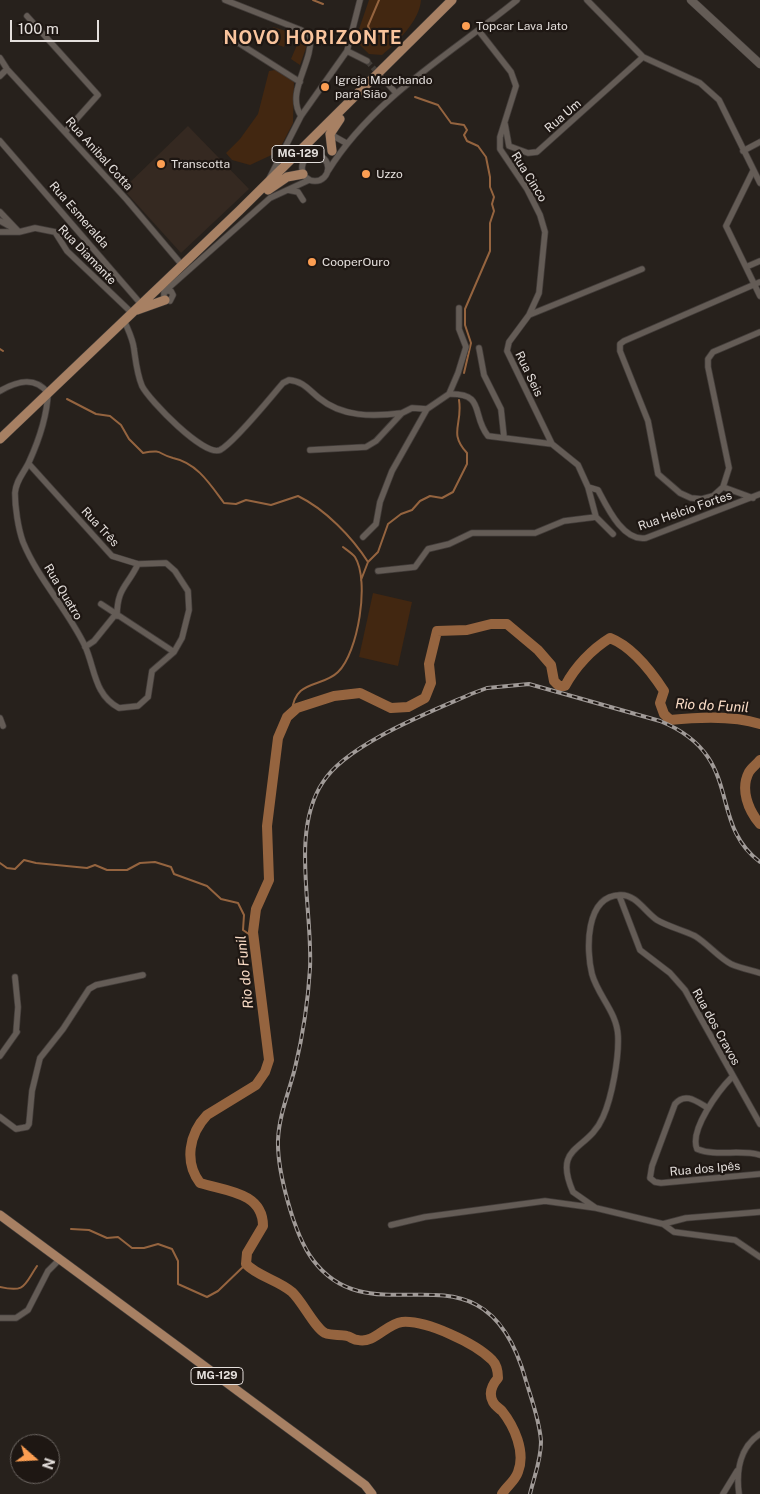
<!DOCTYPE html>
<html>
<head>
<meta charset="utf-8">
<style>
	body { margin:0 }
	#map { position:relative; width:760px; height:1494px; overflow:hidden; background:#27211c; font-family:"Public Sans",sans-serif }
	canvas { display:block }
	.north { position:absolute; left:10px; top:1434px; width:50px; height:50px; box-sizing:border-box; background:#1e1713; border:1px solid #6d6763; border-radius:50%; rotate:109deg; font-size:14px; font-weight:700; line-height:20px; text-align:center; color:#e4dfdc }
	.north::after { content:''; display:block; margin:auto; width:18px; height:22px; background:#fc9e52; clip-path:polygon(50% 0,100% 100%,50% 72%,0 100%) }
	.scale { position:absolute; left:10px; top:20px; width:89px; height:22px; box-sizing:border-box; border:2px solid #e4dfdc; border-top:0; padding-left:6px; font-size:15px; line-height:18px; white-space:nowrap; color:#e4dfdc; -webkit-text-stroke:4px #1e1713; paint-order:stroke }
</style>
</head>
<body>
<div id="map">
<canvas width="760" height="1494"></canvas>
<div class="north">N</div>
<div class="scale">100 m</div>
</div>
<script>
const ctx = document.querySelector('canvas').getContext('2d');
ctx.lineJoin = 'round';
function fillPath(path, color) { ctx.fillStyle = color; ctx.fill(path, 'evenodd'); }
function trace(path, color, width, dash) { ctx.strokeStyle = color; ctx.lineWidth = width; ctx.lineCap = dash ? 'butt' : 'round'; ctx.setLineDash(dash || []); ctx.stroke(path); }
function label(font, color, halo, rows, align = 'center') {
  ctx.font = font + ' "Public Sans",sans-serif'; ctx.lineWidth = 4.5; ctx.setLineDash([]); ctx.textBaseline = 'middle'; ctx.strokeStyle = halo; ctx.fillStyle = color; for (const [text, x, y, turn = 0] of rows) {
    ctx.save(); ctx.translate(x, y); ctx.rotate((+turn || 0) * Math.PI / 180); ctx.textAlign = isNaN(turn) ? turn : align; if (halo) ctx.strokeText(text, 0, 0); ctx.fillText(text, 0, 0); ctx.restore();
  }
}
const built = new Path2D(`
	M188,126L249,189L181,253L123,189Z`);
const green = new Path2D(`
	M369,0H421C420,20 397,43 382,55L369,54L360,45L358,32Z
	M273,27L289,32L284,47L267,41Z
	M302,33L307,36L308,42L300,65L291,59Z
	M275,70L294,80L293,123L278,152L250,165L232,160L226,153L240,139L258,114L269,71Z
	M373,593L412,602L398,666L359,657Z`);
const stream = new Path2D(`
	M313,0L323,4
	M375,43L368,26L379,0
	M415,97L438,105L451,123L464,125L467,130L464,135L467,141L478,146L486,157L490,177V187L494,197L492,204L494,211L490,223V251L465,309V325L471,343L464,373
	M0,349L3,351
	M67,399L96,414L110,416L121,425L129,439L143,453C164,449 157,454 173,458C197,463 210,484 224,503L236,504L246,500L271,505L298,496C325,509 352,537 368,562
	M361,580L368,562L378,552L388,524L401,514L412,510L420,501L430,496L442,498L453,492L467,464V453C448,433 463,424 459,400
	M292,712C294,679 322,688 338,672C358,653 370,581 355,557C353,554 347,550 343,547
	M0,863L7,868L15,869L24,860L36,863L87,868L95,865L107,870H127L140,863L155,862L171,867L174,874L207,886L221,899L238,903L244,915L243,930L253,937
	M71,1229L89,1230L107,1238L118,1237L132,1248H144L158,1244L172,1249L178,1261V1284L207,1297L218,1291L246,1264
	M0,1287C26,1293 24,1285 37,1266`);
const river = new Path2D(`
	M760,760C757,764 752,767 749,772C740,789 748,810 760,824
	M502,1494C507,1486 515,1481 518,1472C526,1452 514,1426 502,1411C499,1408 495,1406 493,1402C488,1393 492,1385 498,1378C498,1371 497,1365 492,1360C475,1343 426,1320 402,1322C386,1324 374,1344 358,1340C354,1340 351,1337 347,1336C340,1334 332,1336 325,1333C315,1328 302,1301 292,1292C278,1280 257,1276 246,1264L247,1253L263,1226C263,1192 225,1191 200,1183C184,1162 189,1134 207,1115L256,1085L265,1072L269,1060L253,932L256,909L269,880L267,826L278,738L287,717L297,708L334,696L360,693L391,708L408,707L425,698L431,683L429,664L437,631L467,630L491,624H507L538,650L551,665L554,681L559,686H565C575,667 592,649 610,638C633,647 651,671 664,691L660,703L664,714L670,720C699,717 733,715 760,724`);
const streetTunnel = new Path2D(`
	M367,61L387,83`);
const street = new Path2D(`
	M225,0L301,30L310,36C314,62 285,92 301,116
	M587,0L643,57L700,83L719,100L760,183
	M27,16L98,95L65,132
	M479,31L511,72L516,86L500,137V149L527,189L540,215L545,232L539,293L529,315L509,342L507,351L552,444
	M226,42L231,39L237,42L300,82
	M347,51L367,61
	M0,58L7,69L127,200L182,265
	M0,76L7,69
	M387,83L396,93
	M505,124L509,146L528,153L537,152L643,57
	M330,134L346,143
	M0,141L141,304
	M743,151L760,142
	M302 168a13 13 0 1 1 26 0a13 13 0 1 1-26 0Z
	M328,171C373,98 452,53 517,0
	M753,171L726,226L760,296
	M269,179L301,116L347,51L360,0
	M288,190L298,192L303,200
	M0,212L19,232L35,228L55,232L67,251L132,313
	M0,221L13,228
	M0,232H18
	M746,267L760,261
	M760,282L624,341L620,344V351L648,421L658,474L680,493L691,498L702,499L713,496L723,487L729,468L708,367V359L713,352L760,332
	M166,291H171L173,295L170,301L164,299V292L270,198L309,180
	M529,315L642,269
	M124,320C128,330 133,339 134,349C136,363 137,374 142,386C149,400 204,457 220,450C234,443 270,398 283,383L289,380C303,381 309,390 319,398C342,417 373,417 402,413
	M479,348L484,375L501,409L504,437
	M0,391C17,381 35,376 48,393C47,417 39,440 29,462C24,473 16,480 15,493C15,507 18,528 23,542C38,579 68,610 85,646C95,668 94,695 119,708L138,706L148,697L152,671L174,652L182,638L189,610L188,591L175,571L166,563L138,564L112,556L29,464
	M449,394C486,393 471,415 488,436L552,444L578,465L588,487L598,490C607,507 623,542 646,538L760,494
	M310,450L366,447L376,441L402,413L412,408L427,409
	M588,487L596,517L613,534
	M723,487L753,498
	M363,537L376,524L380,502L392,471L427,409L449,394L458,373L466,347L459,329V308
	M378,571L415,567L428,549L449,544L472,533H535L564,521L596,517
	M101,604L174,652
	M117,616C117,588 127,587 138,564
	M85,647L94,641L115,615
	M0,718L3,726
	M619,895L640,950L670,973L685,990L760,1124
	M15,977L18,1007L16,1033
	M0,1056L17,1032
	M732,1077C719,1090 689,1130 697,1149C716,1157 740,1149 760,1155
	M708,1108C696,1101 685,1092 675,1104L652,1166L650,1178L655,1182L661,1183L760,1174
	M0,1117L16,1129L27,1127L29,1124L32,1091L40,1058L63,1029L89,989L96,985L143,975
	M596,1208L573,1192C552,1144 588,1152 603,1117C612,1097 619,1058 618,1036C617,1012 598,996 592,974C586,950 585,896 620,895C636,894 645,912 657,920C669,927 683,930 695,936C708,944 718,957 731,964C740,968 750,970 760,973
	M663,1224L686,1218L760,1212
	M391,1225L425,1217L545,1201L596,1208L663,1224L674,1232L735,1240L760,1257
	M0,1318H16L28,1310L48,1271L59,1260
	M723,1494L737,1471
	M739,1494C736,1471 740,1447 760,1434`);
const secondary = new Path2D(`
	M691,0L760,64`);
const primary = new Path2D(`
	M332,151L330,134L340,119
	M268,190L287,177L303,174
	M137,310L165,300
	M0,439L239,211L452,0
	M0,1215L365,1485L372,1494`);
const rail = new Path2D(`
	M530,1494C534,1477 541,1460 541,1442C540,1422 532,1401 526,1381C484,1228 376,1344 313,1260C294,1235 277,1171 278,1140C279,1115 289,1092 295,1068C303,1035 308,1002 310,968C313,910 290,831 323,782C347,744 430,712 471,694L487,688L529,684L660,721C746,756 706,822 760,862`);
const markers = [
	[466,26,5,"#fc9e52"],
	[325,87,5,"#fc9e52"],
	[161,164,5,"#fc9e52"],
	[366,174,5,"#fc9e52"],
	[312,262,5,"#fc9e52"]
];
const shields = [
	[298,154,52],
	[217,1376,52]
];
const shieldNames = [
	["MG-129",298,154],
	["MG-129",217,1376]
];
const poiNames = [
	["Topcar Lava Jato",476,26],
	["Igreja Marchando",335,80],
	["para Sião",335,94],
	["Transcotta",171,164],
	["Uzzo",376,174],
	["CooperOuro",322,262]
];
const streetNames = [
	["Rua Um",563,116,-41],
	["Rua Anibal Cotta",99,154,48],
	["Rua Cinco",529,177,58],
	["Rua Esmeralda",79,215,49],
	["Rua Diamante",87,255,46],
	["Rua Seis",529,374,64],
	["Rua Helcio Fortes",685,511,-19],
	["Rua Três",100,527,47],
	["Rua Quatro",63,592,59],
	["Rua dos Cravos",716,1027,61],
	["Rua dos Ipês",705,1169,-5]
];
const waterNames = [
	["Rio do Funil",712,706,3],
	["Rio do Funil",245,972,-96]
];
const districtNames = [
	["NOVO HORIZONTE",313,38]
];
fillPath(built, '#352921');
fillPath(green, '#422711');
trace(stream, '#95643f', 2);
trace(river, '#95643f', 10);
trace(streetTunnel, '#433e39', 5.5, [5.5, 3]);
trace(street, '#433d3a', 7);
trace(secondary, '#433d3a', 9);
trace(primary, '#433d3a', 10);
trace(street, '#645c56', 5.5);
trace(secondary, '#645c56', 8);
trace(primary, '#a78063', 9);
trace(rail, '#a19b98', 4);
trace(rail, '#1e1713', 2, [5.5]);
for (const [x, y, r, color] of markers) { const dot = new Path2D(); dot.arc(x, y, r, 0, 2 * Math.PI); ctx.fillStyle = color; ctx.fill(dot); trace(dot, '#1e1713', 2); }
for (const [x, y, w] of shields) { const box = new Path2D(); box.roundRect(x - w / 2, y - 8.5, w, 17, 4); ctx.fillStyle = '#1e1713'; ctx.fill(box); trace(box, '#e4dfdc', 1); }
label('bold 11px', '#e4dfdc', null, shieldNames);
label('12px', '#e4dfdc', '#1e1713', poiNames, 'left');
label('12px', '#e4dfdc', '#1e1713', streetNames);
label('italic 14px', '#fadcc6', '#1e1713', waterNames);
ctx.letterSpacing = '1px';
label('bold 18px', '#f9c49d', '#1e1713', districtNames);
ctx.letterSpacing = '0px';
</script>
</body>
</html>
